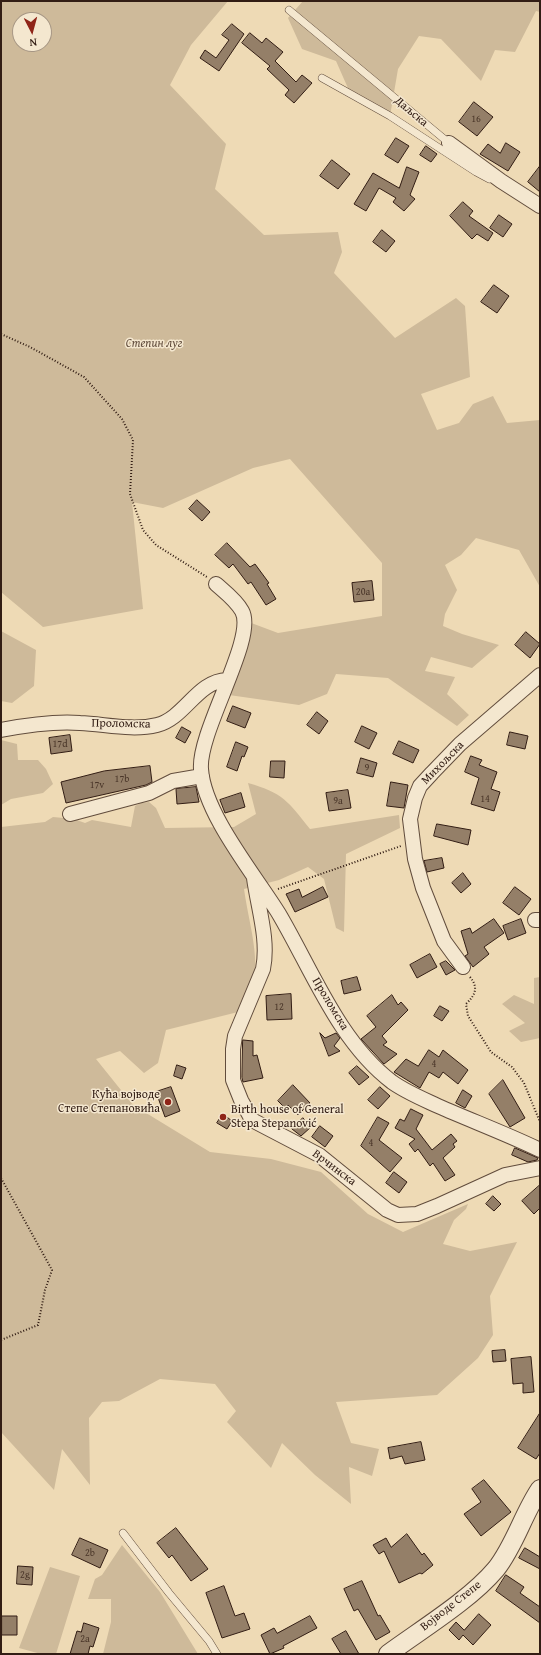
<!DOCTYPE html>
<html>
<head>
<meta charset="utf-8">
<style>
	body { margin:0 }
	#map { position:relative; width:541px; height:1655px; overflow:hidden; background:#eedab5; font-family:"Gentium Book Plus",serif }
	canvas { display:block }
	.frame { position:absolute; inset:0; border:2px solid #321d14; pointer-events:none }
	.north { position:absolute; left:12px; top:12px; width:40px; height:40px; box-sizing:border-box; background:#f4e7cf; border:1px solid #a69684; border-radius:50%; rotate:174deg; font-size:11px; font-weight:700; line-height:16px; text-align:center; color:#321d14 }
	.north::after { content:''; display:block; margin:auto; width:14px; height:18px; background:#8f2418; clip-path:polygon(50% 0,100% 100%,50% 72%,0 100%) }
</style>
</head>
<body>
<div id="map">
<canvas width="541" height="1655"></canvas>
<div class="frame"></div>
<div class="north">N</div>
</div>
<script>
const ctx = document.querySelector('canvas').getContext('2d');
ctx.lineJoin = 'round';
function fillPath(path, color) { ctx.fillStyle = color; ctx.fill(path, 'evenodd'); }
function trace(path, color, width, dash) { ctx.strokeStyle = color; ctx.lineWidth = width; ctx.lineCap = dash ? 'butt' : 'round'; ctx.setLineDash(dash || []); ctx.stroke(path); }
function label(font, color, halo, rows, align = 'center') {
  ctx.font = font + ' "Gentium Book Plus",serif'; ctx.lineWidth = 3; ctx.setLineDash([]); ctx.textBaseline = 'middle'; ctx.strokeStyle = halo; ctx.fillStyle = color; for (const [text, x, y, turn = 0] of rows) {
    ctx.save(); ctx.translate(x, y); ctx.rotate((+turn || 0) * Math.PI / 180); ctx.textAlign = isNaN(turn) ? turn : align; if (halo) ctx.strokeText(text, 0, 0); ctx.fillText(text, 0, 0); ctx.restore();
  }
}
const green = new Path2D(`
	M1,1H228L191,45L170,85L226,144L215,189L264,235L338,232L342,252L334,273L395,338L456,298L465,306L470,377L421,394L437,430L459,423L473,404L493,396L507,423L540,420V587L519,550L476,538L461,555L445,565L457,590L445,614L443,626L462,634L499,645L472,668L431,657L425,671L455,677L447,694L469,715L457,726L388,678L336,674L327,694L299,705L222,694L246,621L278,633L382,616V563L290,459L253,468L163,508L132,502L143,609L43,627L1,592ZM20,20H44V44H20Z
	M303,1H540V12L536,11L515,52L495,50L481,81L441,39L419,36L398,69L390,116L351,95L336,61L302,49L288,18Z
	M1,631L36,650L34,686L12,703L1,701Z
	M1,740L17,744L18,760H38L46,769L53,784L43,793L11,799L1,805Z
	M248,783C283,793 288,801 310,829L399,815L400,828L346,854L344,932L336,928L324,879L308,867L279,880L244,889C250,932 265,967 246,1010L166,1030L158,1063L144,1073L120,1051L96,1059L133,1105L210,1152L271,1159L321,1172L368,1214L403,1232L468,1204L466,1209L454,1220L443,1244L470,1251L517,1242L490,1296L493,1335L478,1358L437,1395L336,1402L351,1443L379,1449L372,1476L349,1467L351,1504L315,1475L282,1443L271,1468L227,1422L236,1411L215,1384L160,1379L119,1401L102,1402L89,1418L90,1485L62,1449L54,1490L1,1432V827L45,822L53,817L74,819L85,823L92,820L131,827L135,806L141,803L149,802L156,808L165,828L234,827L256,814Z
	M540,977V1038L521,1042L509,1031L525,1023L502,1004L514,995L534,1004V978Z
	M122,1545L160,1592L198,1654H103L111,1622V1599H88L95,1579L102,1575Z
	M50,1567L80,1576L56,1654H41L19,1648Z`);
const building = new Path2D(`
	M232,24L244,34L219,71L200,58L205,50L216,58L229,40L222,35Z
	M250,33L262,43L266,38L283,52L275,61L296,82L302,75L312,83L294,103L285,95L289,90L267,69L270,66L242,43Z
	M474,102L493,117L477,136L459,122Z
	M396,138L409,146L398,163L385,155Z
	M506,143L520,152L508,171L480,154L488,144L500,153Z
	M426,146L437,154L431,162L420,155Z
	M332,160L350,174L338,189L320,176Z
	M540,166V192L528,182Z
	M407,167L419,172L410,195L415,199L404,211L393,202L396,198L379,188L366,211L354,204L373,173L399,188Z
	M463,202L473,211L469,216L493,233L488,241L477,234L472,239L450,216Z
	M499,215L512,224L503,237L490,228Z
	M382,230L395,241L386,252L373,242Z
	M494,285L509,296L497,313L481,302Z
	M197,500L210,512L202,521L189,509Z
	M227,543L250,567L255,564L269,583L267,584L276,599L266,605L251,582L248,584L233,564L229,568L215,555Z
	M372,581L374,600L354,602L352,583Z
	M526,632L540,644L530,658L515,645Z
	M233,706L251,713L245,728L227,721Z
	M317,712L328,721L319,734L307,725Z
	M362,726L377,733L369,749L355,742Z
	M182,727L191,732L185,743L176,738Z
	M510,732L528,736L525,749L507,745Z
	M70,735L72,751L51,754L49,738Z
	M399,741L419,750L413,763L393,754Z
	M236,742L248,747L244,757L242,756L237,771L227,767Z
	M471,756L482,760L479,765L497,772L491,789L500,792L494,811L471,804L479,778L465,772Z
	M361,758L377,763L373,777L357,773Z
	M271,761H285L284,778L270,777Z
	M150,766L152,782L146,785L66,803L61,782L104,771Z
	M391,782L408,785L404,808L387,806Z
	M196,787L199,802L177,804L176,789Z
	M348,790L351,808L329,811L326,793Z
	M241,793L245,807L225,813L220,800Z
	M437,824L471,830L468,845L434,836Z
	M442,858L444,868L427,872L424,861Z
	M463,873L471,884L461,893L452,883Z
	M323,887L328,897L295,912L286,894L299,889L302,897Z
	M515,887L531,899L519,915L503,903Z
	M494,919L504,933L484,947L489,954L473,967L465,956L468,954L461,931L470,928L472,933Z
	M521,919L526,933L508,940L503,926Z
	M430,954L437,967L417,978L410,965Z
	M446,961L455,970L446,975L440,964Z
	M357,977L361,990L344,994L341,981Z
	M291,994L292,1019L267,1020L266,996Z
	M392,995L398,1005L401,1002L408,1010L382,1036L387,1042L383,1045L397,1054L384,1064L361,1039L376,1027L367,1016Z
	M440,1006L449,1011L442,1021L434,1016Z
	M320,1033L325,1038L336,1033L340,1038L334,1046L340,1051L329,1056Z
	M243,1040L253,1041V1056L257,1055L263,1078L243,1082L242,1078Z
	M429,1050L439,1057L443,1050L468,1070L458,1084L443,1072L439,1078L429,1072L420,1088L394,1072L406,1059L418,1066Z
	M177,1065L186,1068L182,1079L174,1076Z
	M357,1066L369,1077L359,1085L349,1073Z
	M503,1080L525,1118L510,1127L489,1094Z
	M293,1085L310,1103L298,1115L288,1105L285,1108L278,1101Z
	M171,1087L180,1111L165,1117L156,1092Z
	M380,1087L390,1096L378,1109L368,1100Z
	M463,1090L472,1096L465,1108L456,1103Z
	M411,1109L423,1115L416,1129L432,1150L451,1134L457,1141L453,1144L455,1147L443,1158L455,1175L445,1181L433,1163L430,1166L418,1149L415,1152L409,1144L415,1139L395,1128L400,1119L404,1121Z
	M223,1114L232,1121L227,1129L217,1123Z
	M378,1117L389,1123L379,1140L402,1158L390,1172L361,1146Z
	M303,1118L311,1127L301,1136L292,1129Z
	M320,1126L333,1136L325,1147L312,1137Z
	M515,1148L538,1158L537,1160L528,1162L512,1155Z
	M394,1172L407,1182L399,1193L386,1183Z
	M540,1185V1208L534,1214L522,1201Z
	M493,1196L501,1204L494,1211L486,1204Z
	M505,1350L506,1361L493,1362L492,1351Z
	M531,1357L534,1392L523,1393V1383L513,1384L511,1359Z
	M540,1413V1453L536,1459L518,1448Z
	M421,1442L425,1460L405,1464L402,1456L390,1459L388,1448Z
	M484,1480L511,1512L481,1536L464,1514L481,1502L472,1489Z
	M176,1528L208,1569L191,1581L172,1555L169,1558L157,1543Z
	M407,1534L422,1555L424,1553L433,1565L422,1574L420,1573L399,1583L384,1551L379,1554L373,1545L386,1538L391,1547Z
	M80,1538L108,1550L100,1568L72,1555Z
	M525,1548L540,1557V1569L519,1558Z
	M18,1566L33,1567L32,1585L17,1584Z
	M506,1575L524,1587L520,1593L540,1607V1623L496,1591Z
	M362,1581L378,1616L380,1615L390,1632L376,1640L358,1609L354,1611L344,1589Z
	M224,1586L235,1616L244,1613L250,1629L222,1638L206,1593Z
	M479,1614L491,1625L473,1645L463,1635L459,1640L449,1630L456,1622L464,1630Z
	M2,1616H17V1635H2Z
	M310,1616L317,1628L283,1646L284,1648L270,1654L261,1635L274,1628L277,1633Z
	M84,1623L99,1628L93,1647L90,1646L88,1654H70L77,1631L81,1632Z
	M346,1631L359,1654H341L332,1639Z`);
const path = new Path2D(`
	M1,334L30,347L84,377L122,419L133,440L130,494L143,530L156,545L207,577
	M278,889L401,846
	M470,977C479,988 475,995 466,1004L468,1016L491,1052L512,1067L524,1083L540,1122
	M1,1178L52,1270L45,1290L38,1325L1,1340`);
const service = new Path2D(`
	M289,10L449,143
	M322,78L390,116L476,172L489,179
	M123,1533L169,1593L209,1641L217,1654`);
const minor = new Path2D(`
	M449,143L501,181L540,206
	M216,584C225,592 236,600 242,611C257,638 198,731 201,769C204,814 255,875 279,914C312,970 339,1042 392,1082C406,1092 423,1099 438,1106C472,1121 507,1134 540,1150
	M1,730C27,725 54,721 80,723C105,724 132,731 157,725C185,718 197,681 227,680
	M70,814L149,793L173,781L202,776
	M254,878C258,908 269,940 263,969L235,1036L233,1049V1080L241,1100L252,1120L319,1155L387,1210L398,1215L417,1214L437,1206L505,1175L540,1168
	M535,920H540
	M463,967L444,941L423,888L415,859L410,819L415,798L420,786L432,773L460,744L540,675`);
const tertiary = new Path2D(`
	M388,1654C422,1629 470,1600 496,1569C515,1545 523,1514 540,1489`);
const markers = [
	[168,1102,4,"#8f2418"],
	[223,1117,4,"#8f2418"]
];
const numberNames = [
	["16",476,119],
	["20a",363,592],
	["17d",60,744],
	["9",367,768],
	["17b",122,779],
	["17v",97,785],
	["14",485,799],
	["9a",338,801],
	["12",279,1007],
	["4",434,1064],
	["4",371,1143],
	["2b",90,1553],
	["2g",25,1575],
	["2a",85,1639]
];
const streetNames = [
	["Даљска",411,112,40],
	["Проломска",121,724,1],
	["Михољска",443,763,-46],
	["Проломска",330,1004,59],
	["Врчинска",334,1168,37],
	["Војводе Степе",451,1606,-38]
];
const parkNames = [
	["Степин луг",154,344]
];
const poiNames = [
	["Кућа војводе",160,1095],
	["Степе Степановића",160,1109],
	["Birth house of General",231,1110,"left"],
	["Stepa Stepanović",231,1124,"left"]
];
fillPath(green, '#ceba9a');
fillPath(building, '#947f68');
trace(building, '#321d14', 1);
trace(service, '#614c3c', 8);
trace(minor, '#614c3c', 16);
trace(tertiary, '#614c3c', 20);
trace(path, '#321d14', 2, [1, 2]);
trace(service, '#f4e7cf', 7);
trace(minor, '#f4e7cf', 14);
trace(tertiary, '#f4e7cf', 18);
for (const [x, y, r, color] of markers) { const dot = new Path2D(); dot.arc(x, y, r, 0, 2 * Math.PI); ctx.fillStyle = color; ctx.fill(dot); trace(dot, '#f4e7cf', 1.5); }
label('10px', '#4a3629', null, numberNames);
label('12px', '#321d14', '#f4e7cf', streetNames);
label('italic 12px', '#614c3c', '#f4e7cf', parkNames);
label('12px', '#321d14', '#f4e7cf', poiNames, 'right');
</script>
</body>
</html>
